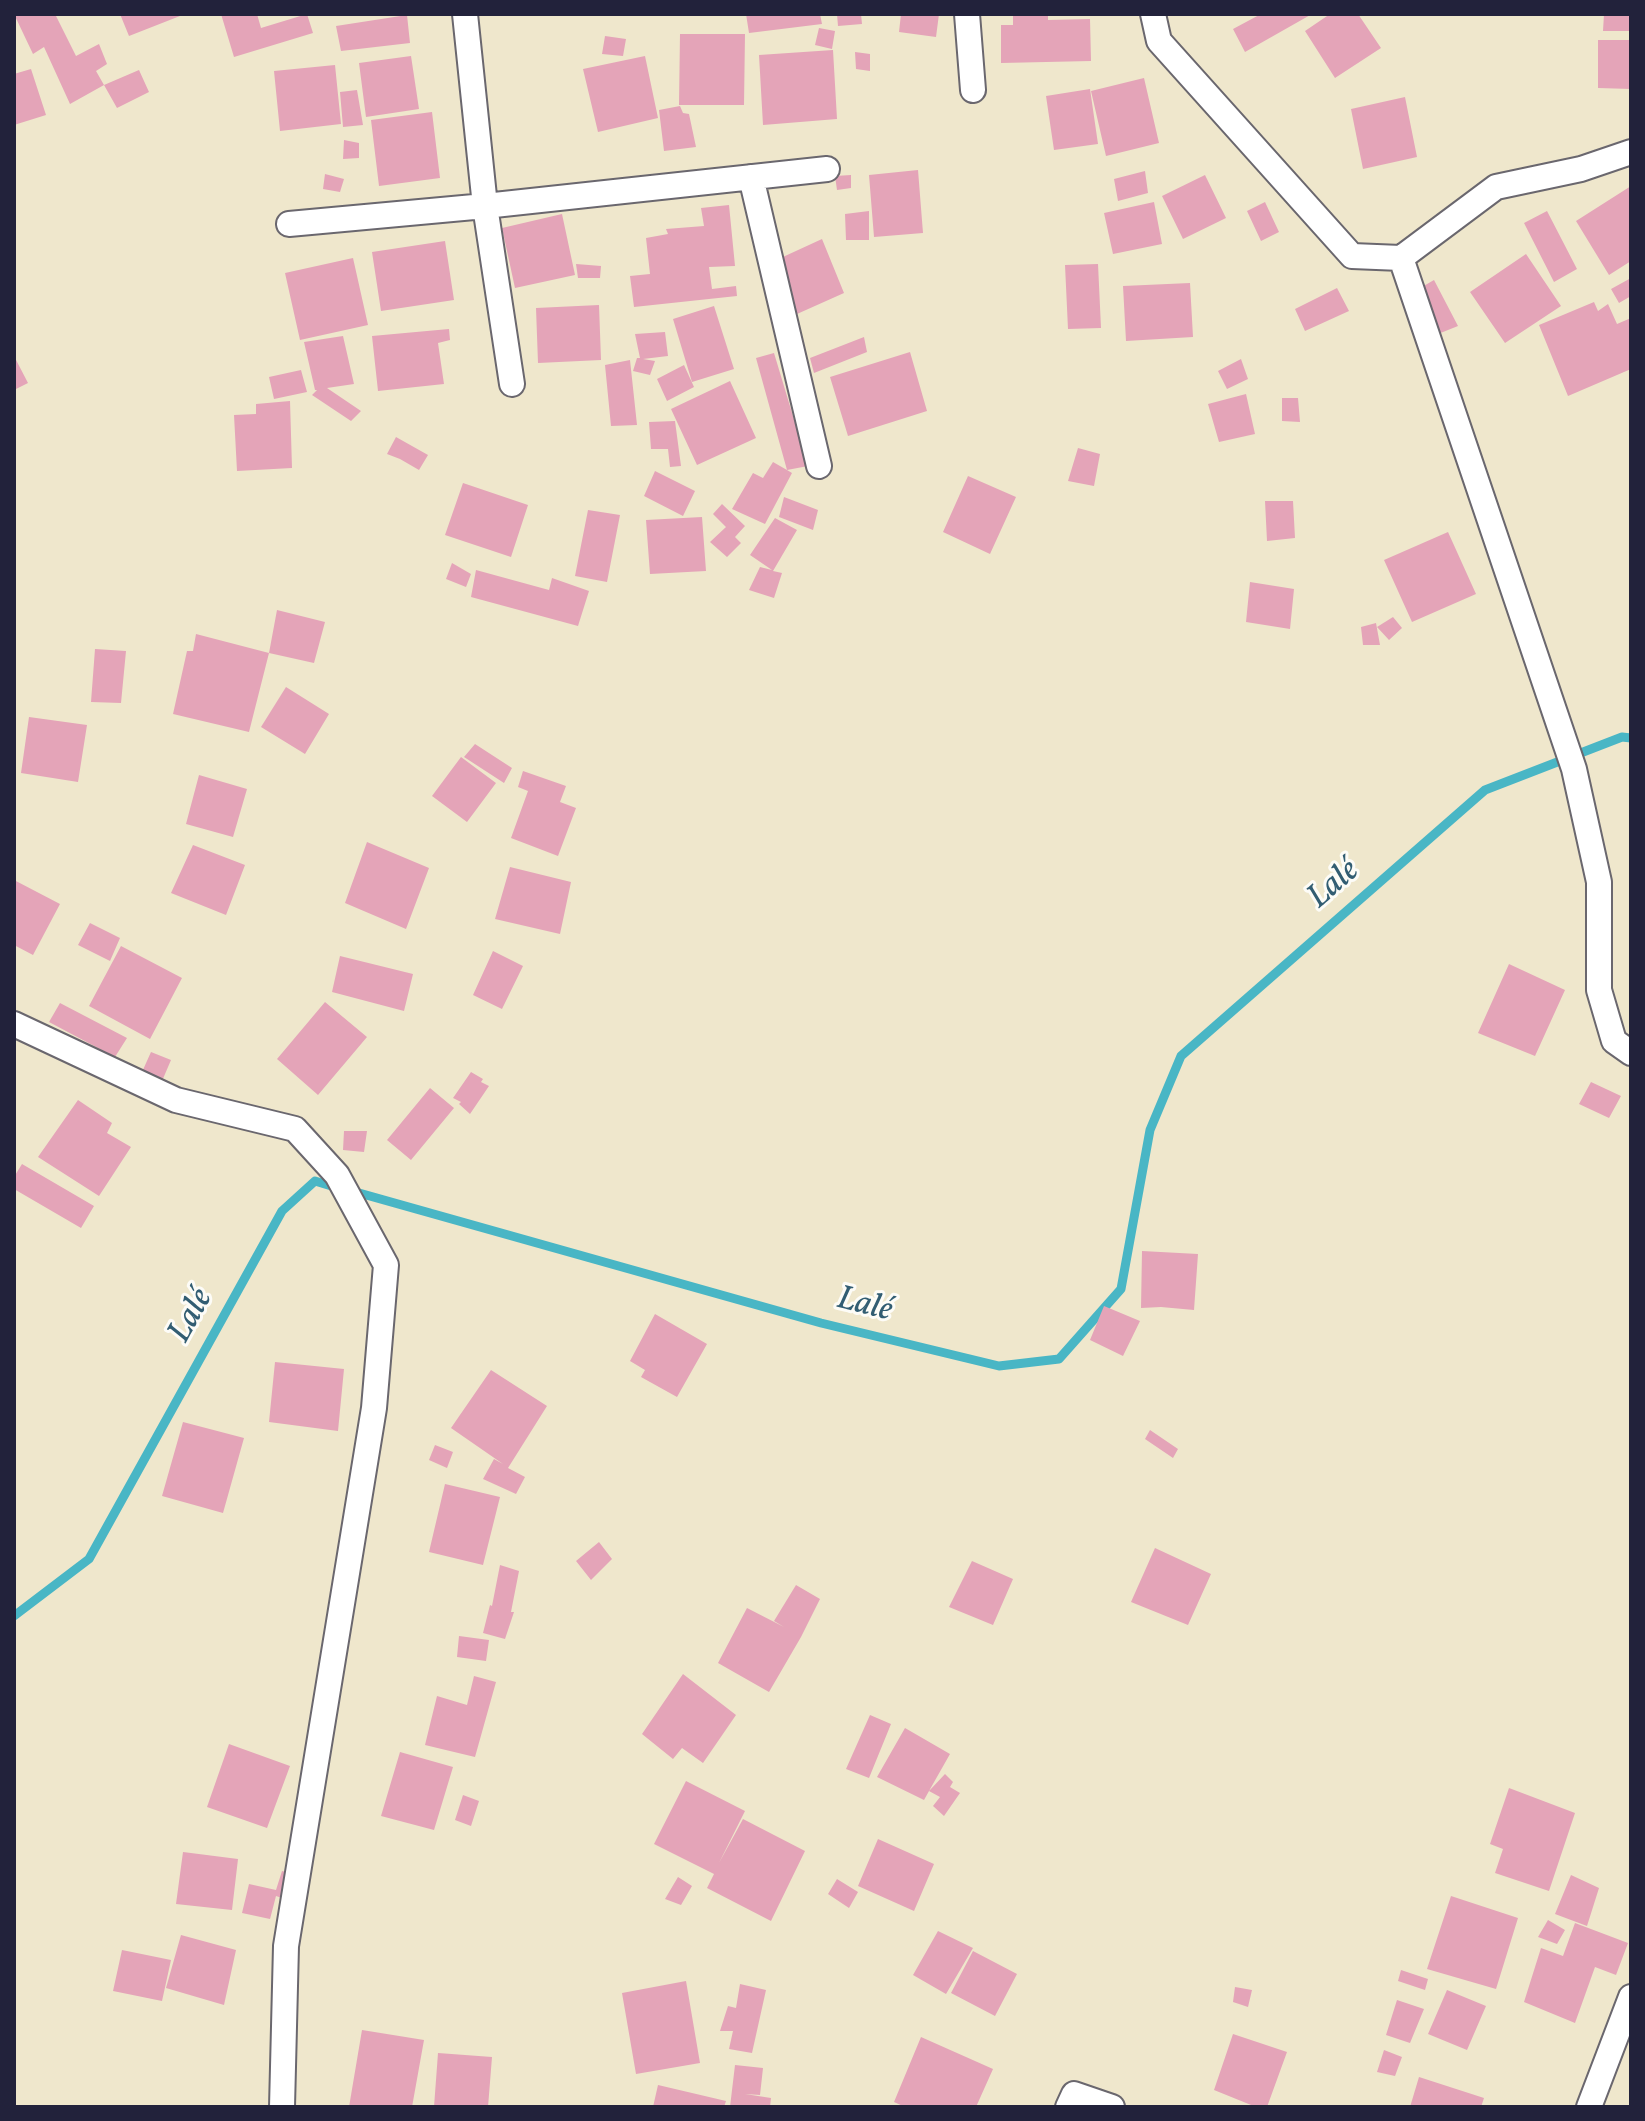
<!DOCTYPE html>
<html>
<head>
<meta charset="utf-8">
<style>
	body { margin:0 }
	#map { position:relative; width:1645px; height:2121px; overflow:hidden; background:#efe7cc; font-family:Vollkorn,serif }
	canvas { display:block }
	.frame { position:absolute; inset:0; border:16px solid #22223b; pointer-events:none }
</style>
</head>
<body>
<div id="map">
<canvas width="1645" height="2121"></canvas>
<div class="frame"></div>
</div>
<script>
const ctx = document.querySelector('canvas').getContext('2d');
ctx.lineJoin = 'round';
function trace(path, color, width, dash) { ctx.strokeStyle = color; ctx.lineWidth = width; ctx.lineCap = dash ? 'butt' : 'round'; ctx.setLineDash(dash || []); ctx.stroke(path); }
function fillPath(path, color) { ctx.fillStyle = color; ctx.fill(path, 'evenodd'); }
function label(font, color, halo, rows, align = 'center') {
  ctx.font = font + ' Vollkorn,serif'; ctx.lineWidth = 6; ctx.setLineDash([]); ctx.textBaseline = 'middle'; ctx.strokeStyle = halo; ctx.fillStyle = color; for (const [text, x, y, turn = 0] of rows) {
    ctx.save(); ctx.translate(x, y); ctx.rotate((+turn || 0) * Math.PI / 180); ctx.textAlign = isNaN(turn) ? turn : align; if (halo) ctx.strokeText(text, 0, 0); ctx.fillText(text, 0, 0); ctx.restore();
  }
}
const stream = new Path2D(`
	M352,1191L821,1323L999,1366L1059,1359L1121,1289L1150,1130L1181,1056L1485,790L1622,737L1631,738
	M14,1616L89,1559L282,1211L315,1181L338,1188`);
const building = new Path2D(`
	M14,14H55L76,56L99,44L107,64L96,71L104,85L70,104L44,47L33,54Z
	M120,14H179L180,16L129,36Z
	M221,14H257L261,28L307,14L313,33L234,57Z
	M746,14H820L822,24L749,33Z
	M837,14H861L862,24L838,26Z
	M901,14H939L936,37L899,32Z
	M1013,14H1048V20L1090,19L1091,61L1001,63V25H1013Z
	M1261,14H1312L1245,52L1233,29Z
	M1330,14H1358L1381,48L1335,78L1305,31Z
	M1604,14H1631V31H1603Z
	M407,15L410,43L341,51L336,26Z
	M819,28L835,31L832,49L815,45Z
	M680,34H745L744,105H679Z
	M605,36L626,39L623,56L602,54Z
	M1598,40H1631V89L1598,88Z
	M833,50L837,119L763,125L759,55Z
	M855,52L870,54V71L856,69Z
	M411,56L419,109L366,117L359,63Z
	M645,56L658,118L598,132L583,69Z
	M335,65L341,124L280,131L274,71Z
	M31,69L46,115L14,125V74Z
	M139,70L149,92L117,108L104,85Z
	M1144,78L1159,143L1106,156L1091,91Z
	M1090,89L1098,144L1054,150L1046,96Z
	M357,90L363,125L343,127L340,92Z
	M1405,97L1417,157L1363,169L1351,109Z
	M680,106L683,113L689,114L696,147L664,151L659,110Z
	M432,112L440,178L379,186L371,120Z
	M344,140L359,143V158L343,159Z
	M918,170L923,233L874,237L869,175Z
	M1145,171L1148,193L1118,201L1114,179Z
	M325,174L344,179L340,192L323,189Z
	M851,175V188L837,190L835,176Z
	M1205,175L1226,218L1183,239L1162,196Z
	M1631,186V261L1609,275L1576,221Z
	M1154,202L1162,244L1113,254L1104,213Z
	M1265,202L1279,232L1261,241L1247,211Z
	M729,205L735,266L709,267L712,289L736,286L737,296L634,307L630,276L650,274L646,238L668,234L666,229L704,226L701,208Z
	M869,211V240H846L845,214Z
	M1547,211L1577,269L1554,282L1524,223Z
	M562,214L575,275L515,288L502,228Z
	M822,239L844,293L797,314L781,286L772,262Z
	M445,241L454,300L381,311L372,252Z
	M1526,254L1561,306L1505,343L1470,292Z
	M353,258L368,325L300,340L285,273Z
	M576,264L601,266L600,278H578Z
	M1098,264L1101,328L1068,329L1065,265Z
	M1631,278V296L1619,303L1611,289Z
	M1434,280L1458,326L1438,334L1415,291Z
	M1190,283L1193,337L1126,341L1123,286Z
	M1337,288L1349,311L1305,331L1295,309Z
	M1594,302L1598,311L1608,304L1617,324L1631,318V369L1568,396L1539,325Z
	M599,305L601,360L538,363L536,308Z
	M714,306L734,369L692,382L673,319Z
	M449,329L450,340L438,343L444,384L378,391L372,336Z
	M665,332L668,356L643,359L655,361L650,375L633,371L637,358H640L635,334Z
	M343,336L354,384L327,388L361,411L351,421L312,395L317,390H315L304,342Z
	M864,337L867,352L814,373L810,358Z
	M910,352L927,411L848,436L830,377Z
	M774,353L808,466L787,470L792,473L765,524L732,509L753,473L763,478L773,462L787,470L756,358Z
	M14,356L28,383L14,390Z
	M1241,359L1248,379L1227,389L1218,371Z
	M630,360L637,425L611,426L605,365Z
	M684,365L694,387L667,401L657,379Z
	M301,370L307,392L274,399L269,377Z
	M730,381L756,438L697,465L671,409Z
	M1246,394L1255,434L1219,442L1208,404Z
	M1282,398H1298L1300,422L1282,421Z
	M290,401L292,468L237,471L234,415L256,414V404Z
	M675,421L681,466L670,467L668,449H651L649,422Z
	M396,437L428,455L419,470L400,459L387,454Z
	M1078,448L1100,454L1094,486L1068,481Z
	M655,471L695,491L683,516L644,496Z
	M968,476L1016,497L990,554L943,532Z
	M463,483L528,505L511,557L445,535Z
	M784,497L818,510L813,530L779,517Z
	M1265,501H1293L1295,538L1267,541Z
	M722,504L745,526L735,537L741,543L727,557L710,542L726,527L713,514Z
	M588,510L620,515L607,582L575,576Z
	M702,517L706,571L650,574L646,520Z
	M775,518L797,530L773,571L782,573L774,598L749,590L760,567L772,570L750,555Z
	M1448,532L1476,594L1412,622L1384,560Z
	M452,563L471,574L466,587L446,579Z
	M476,570L549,590L552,578L589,591L578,626L471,597Z
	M1250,582L1294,589L1290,629L1246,622Z
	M277,610L325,622L314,663L269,653Z
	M1393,617L1402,628L1389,640L1377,627Z
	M1376,623L1380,645H1363L1361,627Z
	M196,634L269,653L249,732L173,714L187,651H193Z
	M95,649L126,651L121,703L91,702Z
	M286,687L329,714L305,754L261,727Z
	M29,717L87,725L78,782L21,773Z
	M475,744L512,768L504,783L464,757Z
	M461,757L496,783L467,822L432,796Z
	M523,771L566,786L560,802L576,808L558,856L511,838L528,791L518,787Z
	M199,775L247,789L233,837L186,824Z
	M367,842L429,868L406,929L345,903Z
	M193,845L245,865L226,915L171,893Z
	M510,867L571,882L560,934L495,919Z
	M14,880L60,904L33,955L14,945Z
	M90,923L120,938L110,961L78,945Z
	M121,946L182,978L150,1039L89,1006Z
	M493,951L523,966L502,1009L473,995Z
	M340,956L413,974L404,1011L332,992Z
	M1509,964L1565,990L1535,1056L1478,1033Z
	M325,1002L367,1037L318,1095L277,1059Z
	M60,1003L127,1038L115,1057L49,1022Z
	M151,1052L171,1060L162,1081L142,1072Z
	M471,1072L483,1079L481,1082L489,1086L470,1114L459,1104L461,1102L453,1098Z
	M1591,1082L1621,1096L1609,1118L1579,1104Z
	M430,1088L454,1108L411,1160L387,1140Z
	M78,1100L112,1123L107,1133L131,1147L99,1196L38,1157Z
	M344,1131H367L364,1152L343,1150Z
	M22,1164L94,1206L81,1228L14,1189V1177Z
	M1142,1251L1198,1254L1194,1310L1161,1307L1141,1308Z
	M1104,1306L1140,1321L1123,1356L1090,1340Z
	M655,1314L707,1344L677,1397L641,1377L645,1370L630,1361Z
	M275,1362L344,1369L338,1431L269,1422Z
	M491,1370L547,1406L508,1468L525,1477L516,1494L483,1479L494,1459L503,1464L451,1428Z
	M183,1422L244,1438L223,1513L162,1496Z
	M1150,1430L1178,1449L1173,1458L1145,1439Z
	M435,1445L453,1452L447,1468L429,1460Z
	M445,1484L500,1497L483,1565L429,1552Z
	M599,1542L612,1559L591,1580L576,1561Z
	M1155,1548L1211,1574L1188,1625L1131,1602Z
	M972,1561L1013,1579L993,1625L949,1607Z
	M500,1565L519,1571L511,1612H514L505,1639L483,1633L490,1605L492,1606Z
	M796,1585L820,1599L801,1637L769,1692L718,1663L747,1608L784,1627L774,1621Z
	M459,1636L489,1640L486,1661L457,1657Z
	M683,1674L736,1715L703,1763L682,1748L673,1759L642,1734Z
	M474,1676L496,1682L475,1757L425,1745L437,1696L467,1705Z
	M870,1715L891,1724L869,1778L846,1769Z
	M905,1728L950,1754L929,1791L945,1774L953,1782L950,1787L960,1793L944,1816L933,1806L940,1797L929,1791L924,1800L877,1777Z
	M229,1744L290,1766L267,1828L207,1807Z
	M400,1752L453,1767L434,1830L381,1816Z
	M686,1781L745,1811L719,1863L743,1819L805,1851L771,1921L707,1888L714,1874L654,1844Z
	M1509,1788L1575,1813L1549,1891L1495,1873L1503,1849L1490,1844Z
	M463,1795L479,1801L471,1826L455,1820Z
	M878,1839L934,1864L914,1911L858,1886Z
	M183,1852L238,1859L232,1910L176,1904Z
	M282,1871L290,1873L285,1899L276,1896L270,1919L242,1913L249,1884L276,1890Z
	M1571,1875L1599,1888L1587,1926L1555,1914Z
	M678,1877L692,1886L681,1905L665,1899Z
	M837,1879L858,1892L849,1908L828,1894Z
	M1451,1896L1518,1918L1496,1989L1427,1969Z
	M1548,1920L1565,1930L1557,1944L1538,1937Z
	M1575,1923L1628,1943L1616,1975L1595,1967L1575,2023L1524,2002L1541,1948L1563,1956Z
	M938,1931L973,1948L946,1994L913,1975Z
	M181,1935L236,1950L224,2005L166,1988Z
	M122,1950L171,1960L162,2001L113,1991Z
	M973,1951L1017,1974L995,2016L951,1993Z
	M1401,1970L1428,1979L1425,1990L1398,1981Z
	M686,1981L700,2063L636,2074L622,1993Z
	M740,1984L766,1990L752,2053L729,2049L733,2031H720L728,2006L736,2008Z
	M1235,1987L1252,1990L1248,2007L1233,2002Z
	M1447,1990L1486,2006L1467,2050L1428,2034Z
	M1397,2000L1424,2009L1410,2043L1386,2035Z
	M362,2030L424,2040L412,2107H349Z
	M1233,2034L1287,2052L1267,2107H1256L1214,2090Z
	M921,2037L993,2069L976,2107H905L894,2102Z
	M1384,2050L1402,2057L1395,2076L1377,2072Z
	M438,2053L492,2057L488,2107H434Z
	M735,2065L763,2068L760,2095L745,2094L771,2098L770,2107H730Z
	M1419,2077L1484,2098L1481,2107H1410Z
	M658,2085L726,2101L724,2107H653Z`);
const street = new Path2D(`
	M465,14L485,206L512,384
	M967,14L973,90
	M1153,14L1159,41L1352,256L1401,258L1496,187L1581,169L1631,152
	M751,177L819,466
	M289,224L485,206L827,169
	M1401,258L1574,769L1599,882V990L1614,1041L1631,1053
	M14,1024L176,1100L295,1129L337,1175L386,1265L374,1408L286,1946L282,2107
	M1068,2107L1074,2094L1112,2107
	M1589,2107L1631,1997`);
const waterNames = [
	["Lalé",1335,886,-41],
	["Lalé",864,1307,14],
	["Lalé",193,1317,-61]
];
trace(stream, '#49b6c5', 9);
fillPath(building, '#e4a4b8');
trace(street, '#6a676e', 28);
trace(street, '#fff', 24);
label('italic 34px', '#325d72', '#fdfcf7', waterNames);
</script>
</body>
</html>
